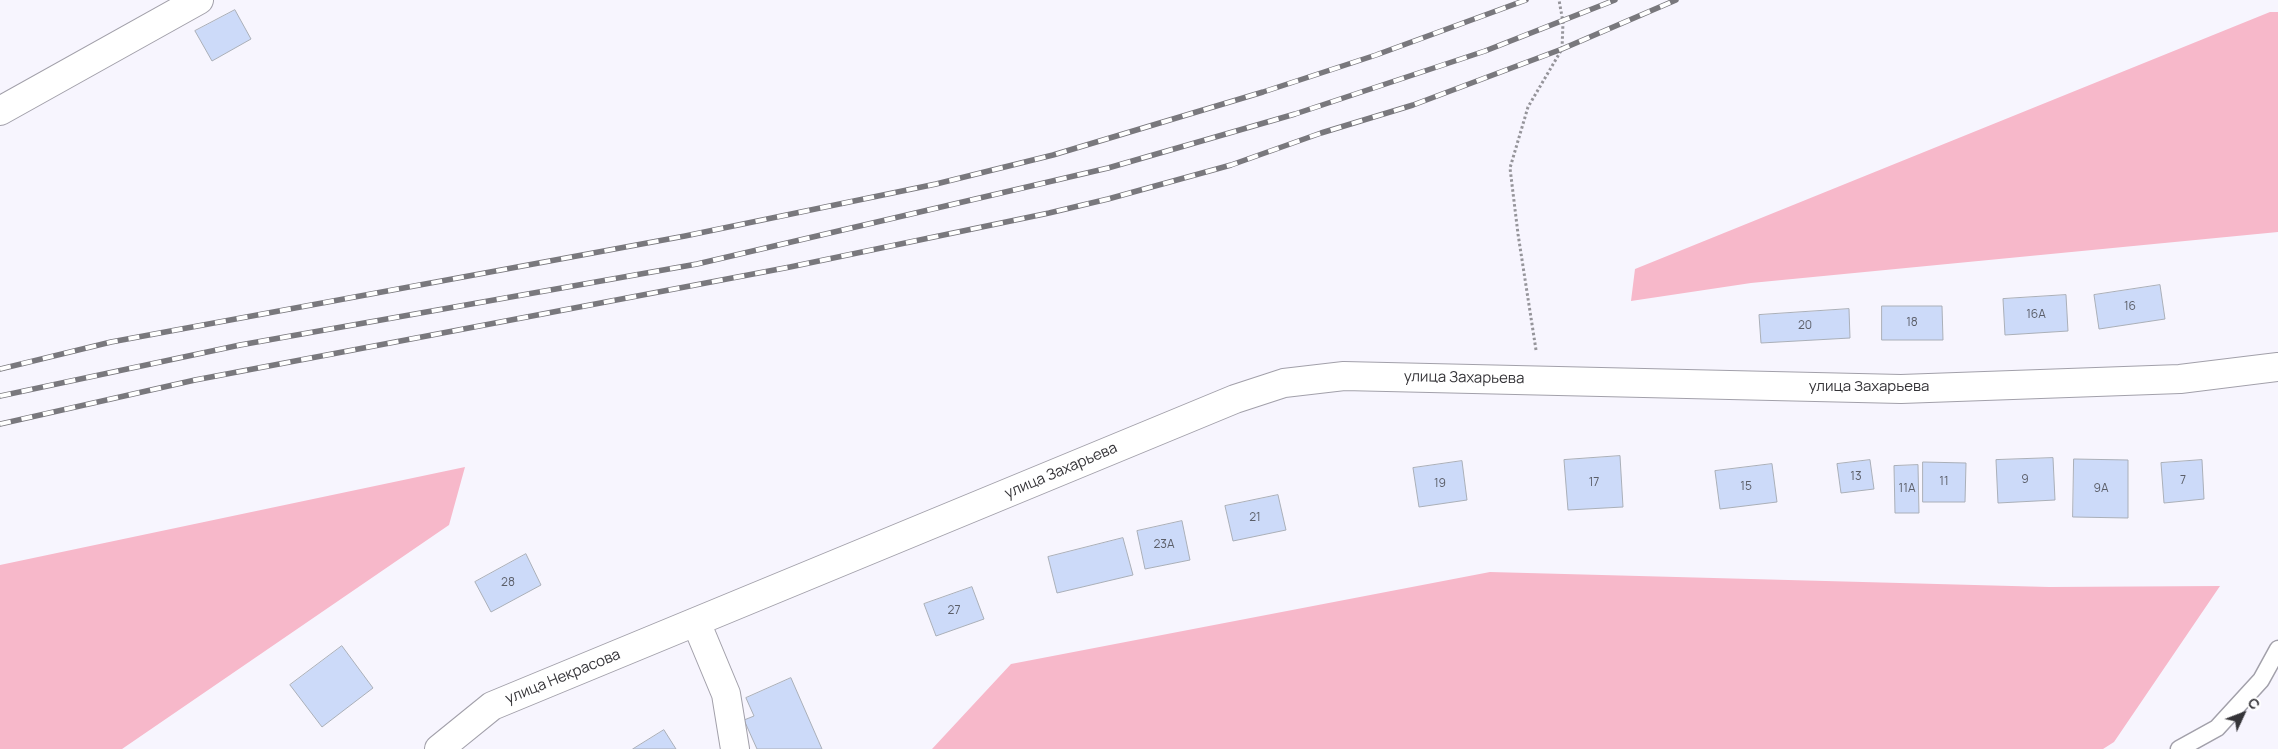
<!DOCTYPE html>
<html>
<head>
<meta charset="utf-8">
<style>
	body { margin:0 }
	#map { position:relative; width:2278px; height:749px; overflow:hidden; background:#f7f5fe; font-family:Manrope,sans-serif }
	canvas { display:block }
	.north { position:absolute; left:2218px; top:689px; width:50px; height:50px; -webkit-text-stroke:4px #fff; paint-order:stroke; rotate:47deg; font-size:14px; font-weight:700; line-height:20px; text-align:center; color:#353438 }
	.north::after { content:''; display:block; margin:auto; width:18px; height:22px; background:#353438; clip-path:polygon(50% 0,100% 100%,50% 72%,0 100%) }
</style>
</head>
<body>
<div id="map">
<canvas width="2278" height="749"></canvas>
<div class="north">С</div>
</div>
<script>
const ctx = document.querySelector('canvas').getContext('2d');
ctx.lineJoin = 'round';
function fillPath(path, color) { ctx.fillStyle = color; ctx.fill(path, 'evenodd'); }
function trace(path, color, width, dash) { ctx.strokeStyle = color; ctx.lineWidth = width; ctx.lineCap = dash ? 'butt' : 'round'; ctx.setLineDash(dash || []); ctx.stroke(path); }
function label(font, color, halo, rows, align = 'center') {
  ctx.font = font + ' Manrope,sans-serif'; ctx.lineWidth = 4; ctx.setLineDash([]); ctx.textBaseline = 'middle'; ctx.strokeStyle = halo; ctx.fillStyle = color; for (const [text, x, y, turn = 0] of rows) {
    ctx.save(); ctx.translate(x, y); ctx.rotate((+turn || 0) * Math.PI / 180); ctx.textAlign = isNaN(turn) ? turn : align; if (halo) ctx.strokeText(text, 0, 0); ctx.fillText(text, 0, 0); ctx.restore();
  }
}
const green = new Path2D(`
	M2270,12H2278V232L1751,283L1631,301L1635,269Z
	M465,467L449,525L122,749H0V565Z
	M1490,572L2049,587L2220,586L2114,742L2103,749H932L1011,664Z`);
const building = new Path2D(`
	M235,10L251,39L212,61L195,31Z
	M2160,285L2165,319L2099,329L2094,295Z
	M2066,295L2068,331L2005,335L2003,299Z
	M1882,306H1942L1943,340H1882Z
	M1849,309L1850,338L1761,343L1759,315Z
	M1620,456L1623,507L1568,510L1564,460Z
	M2053,458L2055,500L1998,503L1996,460Z
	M2074,459L2128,460V518L2073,517Z
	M1870,460L1874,489L1841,493L1837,464Z
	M2202,460L2204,499L2164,503L2161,463Z
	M1462,461L1467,500L1419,507L1413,468Z
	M1923,462L1966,463L1965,502H1923Z
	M1772,464L1777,502L1720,509L1715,471Z
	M1918,465L1919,513H1895L1894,466Z
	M1278,495L1286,530L1233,541L1225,506Z
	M1182,521L1190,560L1145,569L1137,531Z
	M1123,538L1133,575L1057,593L1048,557Z
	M526,554L541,585L491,612L475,582Z
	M972,587L984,619L936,636L924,604Z
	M342,646L373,688L322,727L290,685Z
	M791,678L822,749H757L744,720L754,716L746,698Z
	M664,730L676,749H633Z`);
const path = new Path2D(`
	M1536,350L1518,234L1510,168L1528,107L1562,49L1563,22L1559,0`);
const service = new Path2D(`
	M2179,749L2217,728L2261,680L2278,649`);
const minor = new Path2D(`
	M0,111L199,0
	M696,622L726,694L735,749
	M439,749L492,706L1235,399L1284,383L1344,376L1901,389L2180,379L2278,367`);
const rail = new Path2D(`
	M0,369L111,342L685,236L936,184L1053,155L1263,92L1376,55L1526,0
	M0,396L240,345L697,264L1108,168L1295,114L1485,51L1615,0
	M0,424L195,380L790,267L1049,213L1108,199L1231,165L1321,133L1413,105L1562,49L1676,0`);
const numberNames = [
	["16",2130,307],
	["16А",2036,315],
	["18",1912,323],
	["20",1805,326],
	["13",1856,477],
	["9",2025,480],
	["7",2183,481],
	["11",1944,482],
	["17",1594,483],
	["19",1440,484],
	["15",1746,487],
	["11А",1907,489],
	["9А",2101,489],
	["21",1255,518],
	["23А",1164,545],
	["28",508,583],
	["27",954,611]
];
const streetNames = [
	["улица Захарьева",1464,378,1],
	["улица Захарьева",1869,387],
	["улица Захарьева",1061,471,-23],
	["улица Некрасова",563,677,-22]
];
fillPath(green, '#f7b8ca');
fillPath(building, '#ccdaf9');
trace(building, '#aaafb8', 1);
trace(service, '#a2a0aa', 19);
trace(minor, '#a2a0aa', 30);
trace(path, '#95949a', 3, [2.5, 2.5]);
trace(service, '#fff', 16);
trace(minor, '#fff', 28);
trace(rail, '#79787d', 5.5);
trace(rail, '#fff', 4, [11]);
label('12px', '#5b5e68', null, numberNames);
label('15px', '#353438', '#fff', streetNames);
</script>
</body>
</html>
